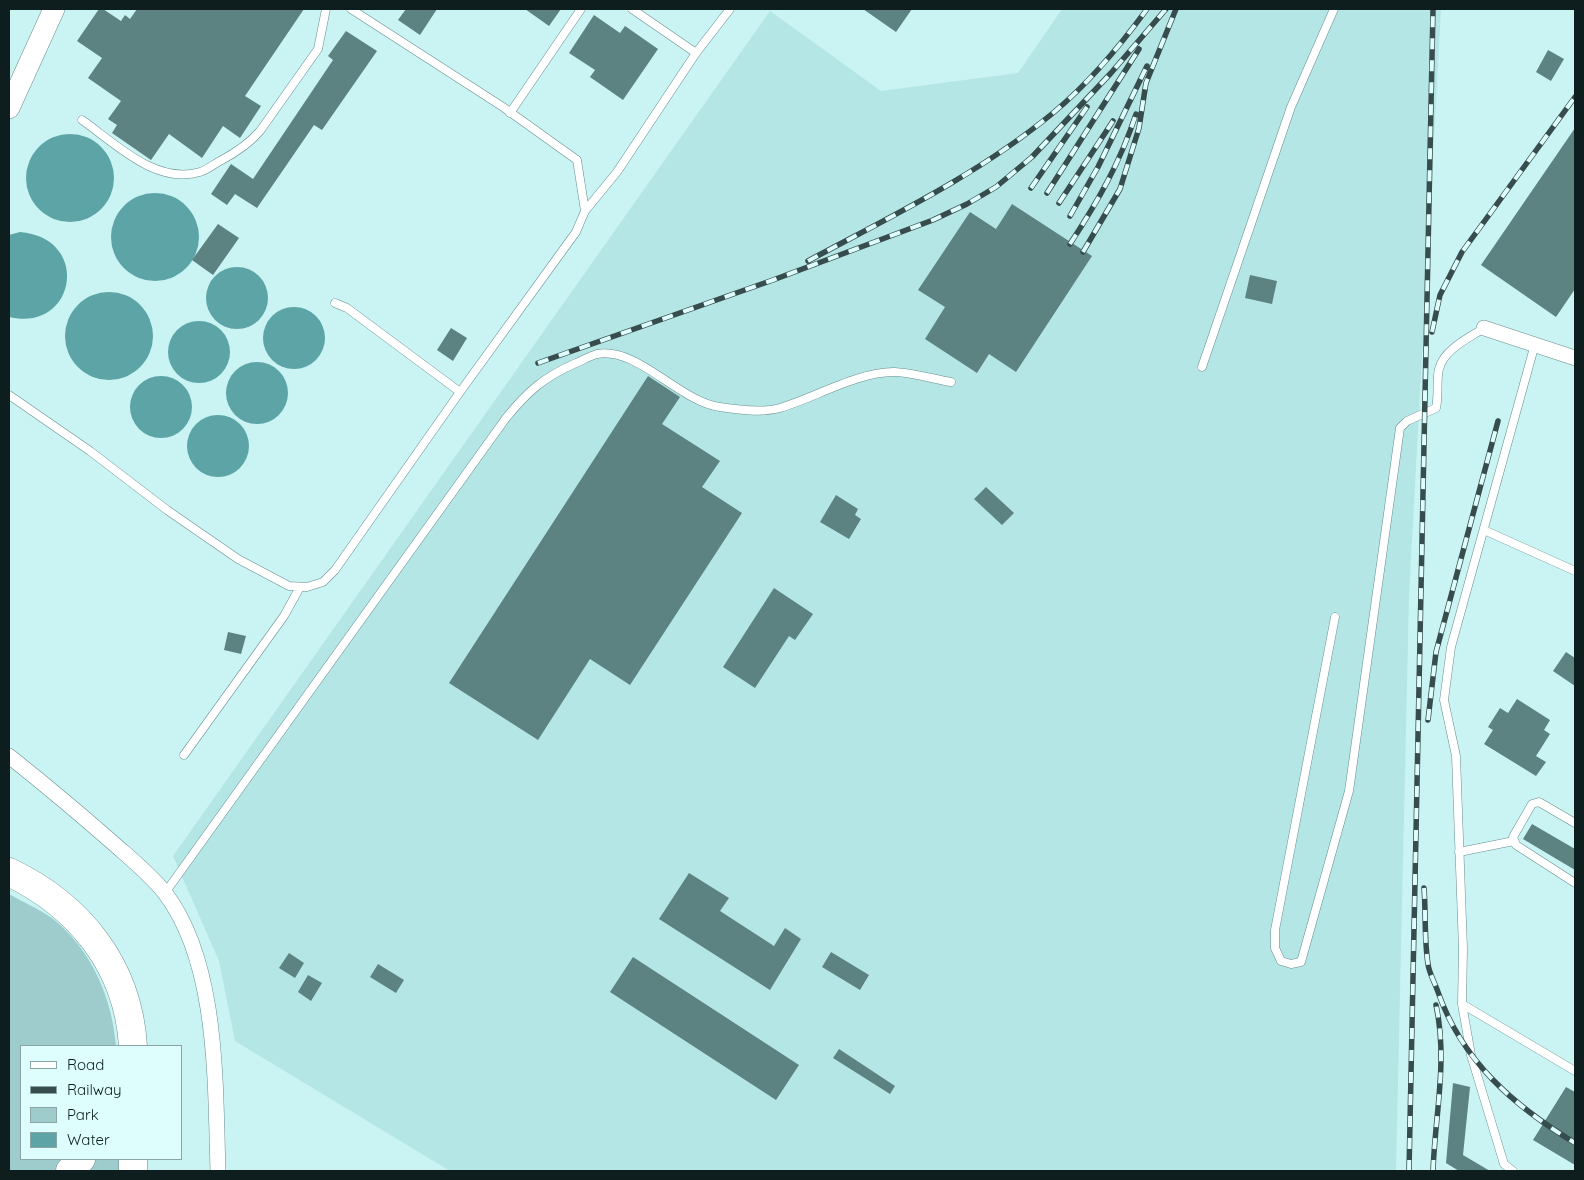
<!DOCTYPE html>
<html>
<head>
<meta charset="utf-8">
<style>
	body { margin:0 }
	#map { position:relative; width:1584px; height:1180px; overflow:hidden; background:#caf3f3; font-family:Quicksand,sans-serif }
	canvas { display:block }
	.frame { position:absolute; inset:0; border:10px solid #0e1d1d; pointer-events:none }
	.legend { position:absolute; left:20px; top:1045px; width:162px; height:115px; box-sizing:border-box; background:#defefe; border:1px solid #8ba4a4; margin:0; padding:6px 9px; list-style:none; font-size:15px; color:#0e1d1d }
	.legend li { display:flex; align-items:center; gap:10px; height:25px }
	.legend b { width:25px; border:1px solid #8ba4a4 }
</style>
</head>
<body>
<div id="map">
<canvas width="1584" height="1180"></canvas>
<div class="frame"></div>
<ul class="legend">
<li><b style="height:6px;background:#fff"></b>Road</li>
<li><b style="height:6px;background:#374c4c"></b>Railway</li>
<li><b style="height:14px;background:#9ecbcb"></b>Park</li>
<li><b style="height:14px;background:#5ca4a5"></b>Water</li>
</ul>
</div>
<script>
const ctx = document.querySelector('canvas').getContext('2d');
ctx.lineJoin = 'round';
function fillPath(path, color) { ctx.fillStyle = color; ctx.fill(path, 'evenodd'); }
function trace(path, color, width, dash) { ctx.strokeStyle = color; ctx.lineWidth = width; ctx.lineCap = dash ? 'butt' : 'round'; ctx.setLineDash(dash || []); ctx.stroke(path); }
const built = new Path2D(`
	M1062,9H1441L1409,595L1396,1171H450L235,1041L219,961L173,856L770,11L881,91L1018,73Z`);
const green = new Path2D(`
	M9,894C24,903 45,911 58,923C94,955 112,1000 116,1046H21V1159H133V1171H9Z`);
const water = new Path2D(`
	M26 178a44 44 0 1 1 88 0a44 44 0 1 1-88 0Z
	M111 237a44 44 0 1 1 88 0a44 44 0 1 1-88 0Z
	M20,232C92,238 76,333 9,317V235Z
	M206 298a31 31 0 1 1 62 0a31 31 0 1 1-62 0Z
	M65 336a44 44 0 1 1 88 0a44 44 0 1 1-88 0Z
	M263 338a31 31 0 1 1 62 0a31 31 0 1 1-62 0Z
	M168 352a31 31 0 1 1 62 0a31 31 0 1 1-62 0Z
	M226 393a31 31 0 1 1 62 0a31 31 0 1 1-62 0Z
	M130 407a31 31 0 1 1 62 0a31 31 0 1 1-62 0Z
	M187 446a31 31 0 1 1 62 0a31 31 0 1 1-62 0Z`);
const building = new Path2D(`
	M99,9H103L121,21L125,15L130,19L137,9H304L245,96L261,106L240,138L223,126L202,158L169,134L151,160L112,133L117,125L108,119L121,101L88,78L102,58L77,41Z
	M406,9H437L420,35L398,20Z
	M525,9H561L549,26Z
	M863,9H912L896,32Z
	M594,15L620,33L625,26L658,49L623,100L590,77L595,70L569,53Z
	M346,31L377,51L322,130L314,125L257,208L235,194L227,205L211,194L231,164L253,179L333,60L328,56Z
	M1548,50L1564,59L1551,81L1536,72Z
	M1575,128V289L1556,317L1481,265Z
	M1012,204L1092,256L1016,372L989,354L977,373L925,339L945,307L918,290L970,212L996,229Z
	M218,224L239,238L213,275L192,260Z
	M1250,275L1277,281L1272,304L1245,298Z
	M451,328L467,338L453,361L437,350Z
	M648,376L680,397L662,424L720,461L702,487L742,513L630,685L590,659L538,740L449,683Z
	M986,487L1014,513L1002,525L974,499Z
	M836,495L858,509L855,515L861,519L849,539L820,522Z
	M774,588L813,614L795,640L789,636L755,688L723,667Z
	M228,632L246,636L241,654L224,650Z
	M1566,652L1575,658V686L1553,671Z
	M1517,699L1550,720L1544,730L1550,734L1536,756L1546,762L1536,776L1484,744L1493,730L1488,727L1500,708L1508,713Z
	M1532,824L1575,849V870L1523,839Z
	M689,873L729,898L720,911L774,946L785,928L801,939L770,990L659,919Z
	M831,952L869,975L860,990L822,967Z
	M289,953L304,963L295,978L279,968Z
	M633,957L799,1065L776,1100L610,992Z
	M378,964L404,980L396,993L370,977Z
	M308,975L322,983L311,1001L298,992Z
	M839,1049L895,1086L890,1094L833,1058Z
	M1453,1083L1470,1087L1463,1155L1490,1171H1459L1446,1163Z
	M1566,1087L1575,1092V1165L1533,1140Z`);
const lane = new Path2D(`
	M696,53L730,9
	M510,113L581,9
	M82,120C115,143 155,185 200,172C207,170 214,164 220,161C235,153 249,144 260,131L318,49L326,9
	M585,211L617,172L696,53L632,9
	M335,303L347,308L460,392
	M1202,367L1291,107L1334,9
	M9,395L90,451L167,510L238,559L289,586L307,587L323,582L335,570L460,392L576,232L585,211L577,160L503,107L351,9
	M1484,530L1575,571
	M1335,617L1275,930V948L1281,961L1291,964L1301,962L1349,791L1400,428L1407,421L1436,408C1439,395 1436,381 1439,369C1444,349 1469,338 1484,328
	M184,755L284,616L300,587
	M1575,823L1539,802L1532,804L1513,837L1516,845L1575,883
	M1459,852L1514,841
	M165,893L506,418C528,391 544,377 576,363C583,360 590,356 597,354C637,346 680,402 720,407C739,410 762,413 780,408C814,398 860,371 895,372C914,373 933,379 951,382
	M1462,1004L1575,1071
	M1513,1171L1504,1164L1471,1055L1462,1004L1463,949L1456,756L1444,700L1451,647L1535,344`);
const street = new Path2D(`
	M1484,328L1575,358
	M9,756C44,784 79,813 113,843C131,859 150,874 165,893C219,964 215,1086 218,1171`);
const secondary = new Path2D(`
	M9,108L54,9`);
const highway = new Path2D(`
	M9,872C80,906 128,966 133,1046
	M70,1171L81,1159
	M133,1171V1159`);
const rail = new Path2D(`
	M1031,188L1087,107
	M1047,193L1139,49
	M1059,203L1113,121
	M1070,216L1098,167L1147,66
	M1070,244C1098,201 1120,163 1136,114
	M1083,252L1120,189L1139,128L1146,83L1176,9
	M808,261C892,216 979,174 1053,113C1088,84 1120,46 1147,9
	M1432,332L1440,295L1462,252L1575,97
	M538,363L773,280L933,220L967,204L996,187L1032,157L1111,73L1166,9
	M1428,720L1436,652L1498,421
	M1424,888C1426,912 1424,939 1428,964C1429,973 1435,983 1438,992C1462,1061 1514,1106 1575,1143
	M1409,1171L1433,9
	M1433,1171C1435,1115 1448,1060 1436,1005`);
fillPath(built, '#b4e6e6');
fillPath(green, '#9ecbcb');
fillPath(water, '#5ca4a5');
fillPath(building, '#5c8282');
trace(lane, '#688e8e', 9);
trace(street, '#688e8e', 16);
trace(secondary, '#688e8e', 22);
trace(highway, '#688e8e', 29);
trace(lane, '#fff', 8);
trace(street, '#fff', 15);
trace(secondary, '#fff', 21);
trace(highway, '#fff', 28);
trace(rail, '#374c4c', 5.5);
trace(rail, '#defefe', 4, [11]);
</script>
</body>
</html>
